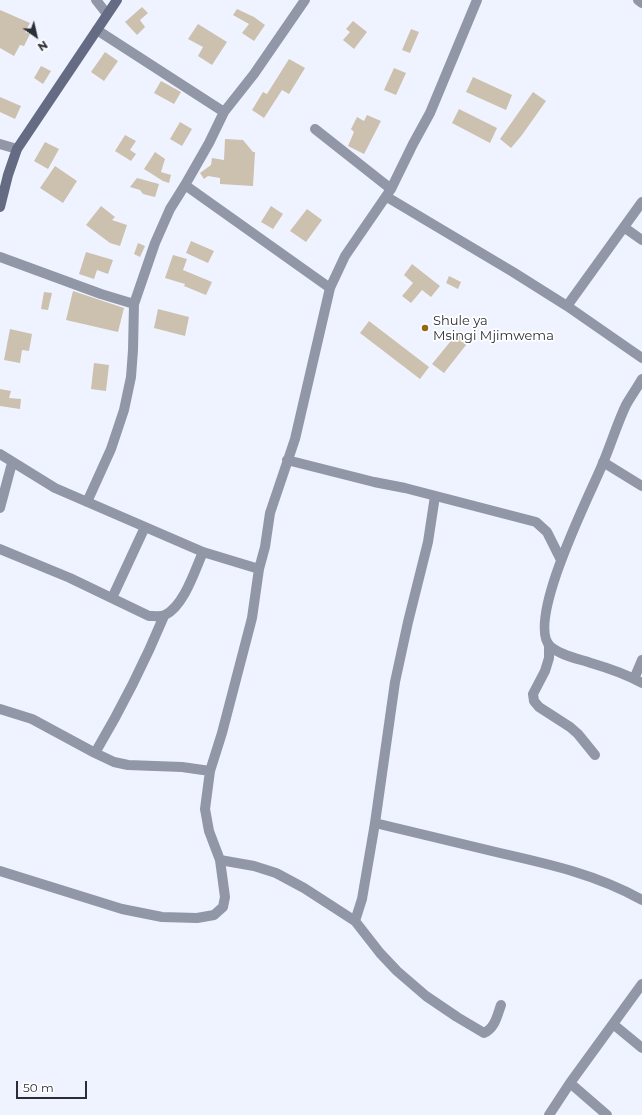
<!DOCTYPE html>
<html>
<head>
<meta charset="utf-8">
<style>
	body { margin:0 }
	#map { position:relative; width:642px; height:1115px; overflow:hidden; background:#eff3ff; font-family:Montserrat,sans-serif }
	canvas { display:block }
	.north { position:absolute; left:16px; top:16px; width:40px; height:40px; -webkit-text-stroke:3px #fff; paint-order:stroke; rotate:146deg; font-size:11px; font-weight:700; line-height:16px; text-align:center; color:#2b2e35 }
	.north::after { content:''; display:block; margin:auto; width:14px; height:18px; background:#2b2e35; clip-path:polygon(50% 0,100% 100%,50% 72%,0 100%) }
	.scale { position:absolute; left:16px; top:1081px; width:71px; height:18px; box-sizing:border-box; border:2px solid #2b2e35; border-top:0; padding-left:5px; font-size:12px; line-height:14px; white-space:nowrap; color:#2b2e35; -webkit-text-stroke:3px #fff; paint-order:stroke }
</style>
</head>
<body>
<div id="map">
<canvas width="642" height="1115"></canvas>
<div class="north">N</div>
<div class="scale">50 m</div>
</div>
<script>
const ctx = document.querySelector('canvas').getContext('2d');
ctx.lineJoin = 'round';
function fillPath(path, color) { ctx.fillStyle = color; ctx.fill(path, 'evenodd'); }
function trace(path, color, width, dash) { ctx.strokeStyle = color; ctx.lineWidth = width; ctx.lineCap = dash ? 'butt' : 'round'; ctx.setLineDash(dash || []); ctx.stroke(path); }
function label(font, color, halo, rows, align = 'center') {
  ctx.font = font + ' Montserrat,sans-serif'; ctx.lineWidth = 3.5; ctx.setLineDash([]); ctx.textBaseline = 'middle'; ctx.strokeStyle = halo; ctx.fillStyle = color; for (const [text, x, y, turn = 0] of rows) {
    ctx.save(); ctx.translate(x, y); ctx.rotate((+turn || 0) * Math.PI / 180); ctx.textAlign = isNaN(turn) ? turn : align; if (halo) ctx.strokeText(text, 0, 0); ctx.fillText(text, 0, 0); ctx.restore();
  }
}
const building = new Path2D(`
	M142,7L148,13L140,20L145,27L137,35L125,22Z
	M237,9L254,17L265,25L254,41L242,33L249,24L233,15Z
	M0,10L30,23L25,32L30,34L24,46L20,45L14,56L0,48Z
	M353,21L367,32L354,49L343,40L350,32L346,29Z
	M198,24L227,42L212,65L198,56L203,47L188,39Z
	M411,29L419,32L410,53L402,50Z
	M105,52L118,61L104,81L91,72Z
	M289,59L305,68L289,94L282,90L264,118L252,110L263,92L267,94Z
	M41,66L51,71L43,84L34,78Z
	M394,68L406,73L396,95L384,90Z
	M473,77L512,95L506,110L466,92Z
	M161,81L181,92L174,104L154,93Z
	M533,92L546,101L522,135L511,148L500,139Z
	M0,97L21,106L15,119L0,112Z
	M459,109L497,128L490,143L452,123Z
	M367,115L381,121L364,154L348,146L354,132L351,129L357,117L364,121Z
	M180,122L192,129L182,146L170,139Z
	M125,135L136,141L130,150L136,154L131,161L115,151Z
	M225,139L243,140L253,152H255L253,186L220,184V178L208,176L204,179L200,173L211,165L212,158L224,160Z
	M45,142L59,149L48,169L34,161Z
	M155,152L165,159L161,172L171,175L169,183L163,181L144,169Z
	M55,166L77,181L63,203L40,188Z
	M137,178L159,184L155,197L143,194L140,190L130,187Z
	M101,206L115,217L112,220L127,225L120,246L110,243L86,225Z
	M271,206L283,214L273,229L261,222Z
	M307,209L322,220L306,242L290,231Z
	M191,241L214,251L208,263L186,253Z
	M138,243L145,246L140,257L134,254Z
	M86,252L113,260L108,274L97,270L94,279L79,274Z
	M173,255L187,259L183,270L212,282L206,295L184,286L185,284L165,278Z
	M412,264L440,286L431,297L422,290L411,303L402,296L413,283L404,275Z
	M449,276L461,282L458,289L446,283Z
	M73,291L124,308L118,332L66,320Z
	M44,292L52,293L48,310L41,309Z
	M158,309L189,317L185,336L154,328Z
	M369,321L429,367L420,379L360,333Z
	M10,329L32,334L29,351L22,350L20,363L4,360Z
	M459,331L470,340L444,373L432,364Z
	M94,363L109,365L106,391L91,389Z
	M0,389L11,391L9,398L21,399L20,409L0,406Z`);
const street = new Path2D(`
	M96,0L107,14
	M638,0L642,3
	M97,30L224,112
	M315,129L391,189
	M0,144L17,149
	M185,185L330,288
	M387,197L513,272L567,306L642,358
	M625,228L642,240
	M0,257L101,294L134,304
	M567,306L642,202
	M642,379C637,388 631,396 626,405C616,426 610,448 600,470C588,498 526,622 550,646C559,655 579,659 591,663C608,668 626,674 642,683
	M0,454L55,488L203,552L259,569
	M287,460L374,482L405,488L536,522L547,532L561,560
	M603,462L642,486
	M87,502L111,449L124,410L131,377L133,350L134,304L155,243L170,209L185,185L209,143L224,112L254,74L305,0
	M0,508L12,463
	M0,549L70,578L149,616C154,616 161,617 165,615C184,606 195,570 203,552
	M112,598L145,527
	M549,645V658L545,671L533,694L534,701L539,707L570,727L578,734L595,755
	M634,679L642,660
	M0,709L32,719L95,753L114,762L128,765L182,767L210,771
	M95,753C121,709 144,664 164,616
	M375,823C417,833 458,843 500,853C549,864 598,875 642,900
	M220,860L254,866L276,873L304,888L355,921L380,953L397,971L426,996L457,1017L484,1033C495,1028 497,1016 501,1005
	M0,871L122,909L162,917L197,918L214,915L223,907L225,897L220,860L209,831L205,809L210,771L222,733L252,618L259,569L265,547L270,513L295,439L330,288L345,256L391,189L413,144L430,113L477,0
	M355,921L362,899L375,823L395,682L408,622L428,542L435,496
	M613,1024L642,1048
	M570,1083L607,1115
	M549,1115L570,1083L642,984`);
const secondary = new Path2D(`
	M0,207L8,175L17,149L117,0`);
const markers = [
	[425,328,4,"#936a13"]
];
const poiNames = [
	["Shule ya",433,321],
	["Msingi Mjimwema",433,336]
];
fillPath(building, '#ccc0ae');
trace(street, '#9297a8', 10);
trace(secondary, '#646b83', 10);
for (const [x, y, r, color] of markers) { const dot = new Path2D(); dot.arc(x, y, r, 0, 2 * Math.PI); ctx.fillStyle = color; ctx.fill(dot); trace(dot, '#fff', 1.5); }
label('13px', '#2b2e35', '#fff', poiNames, 'left');
</script>
</body>
</html>
